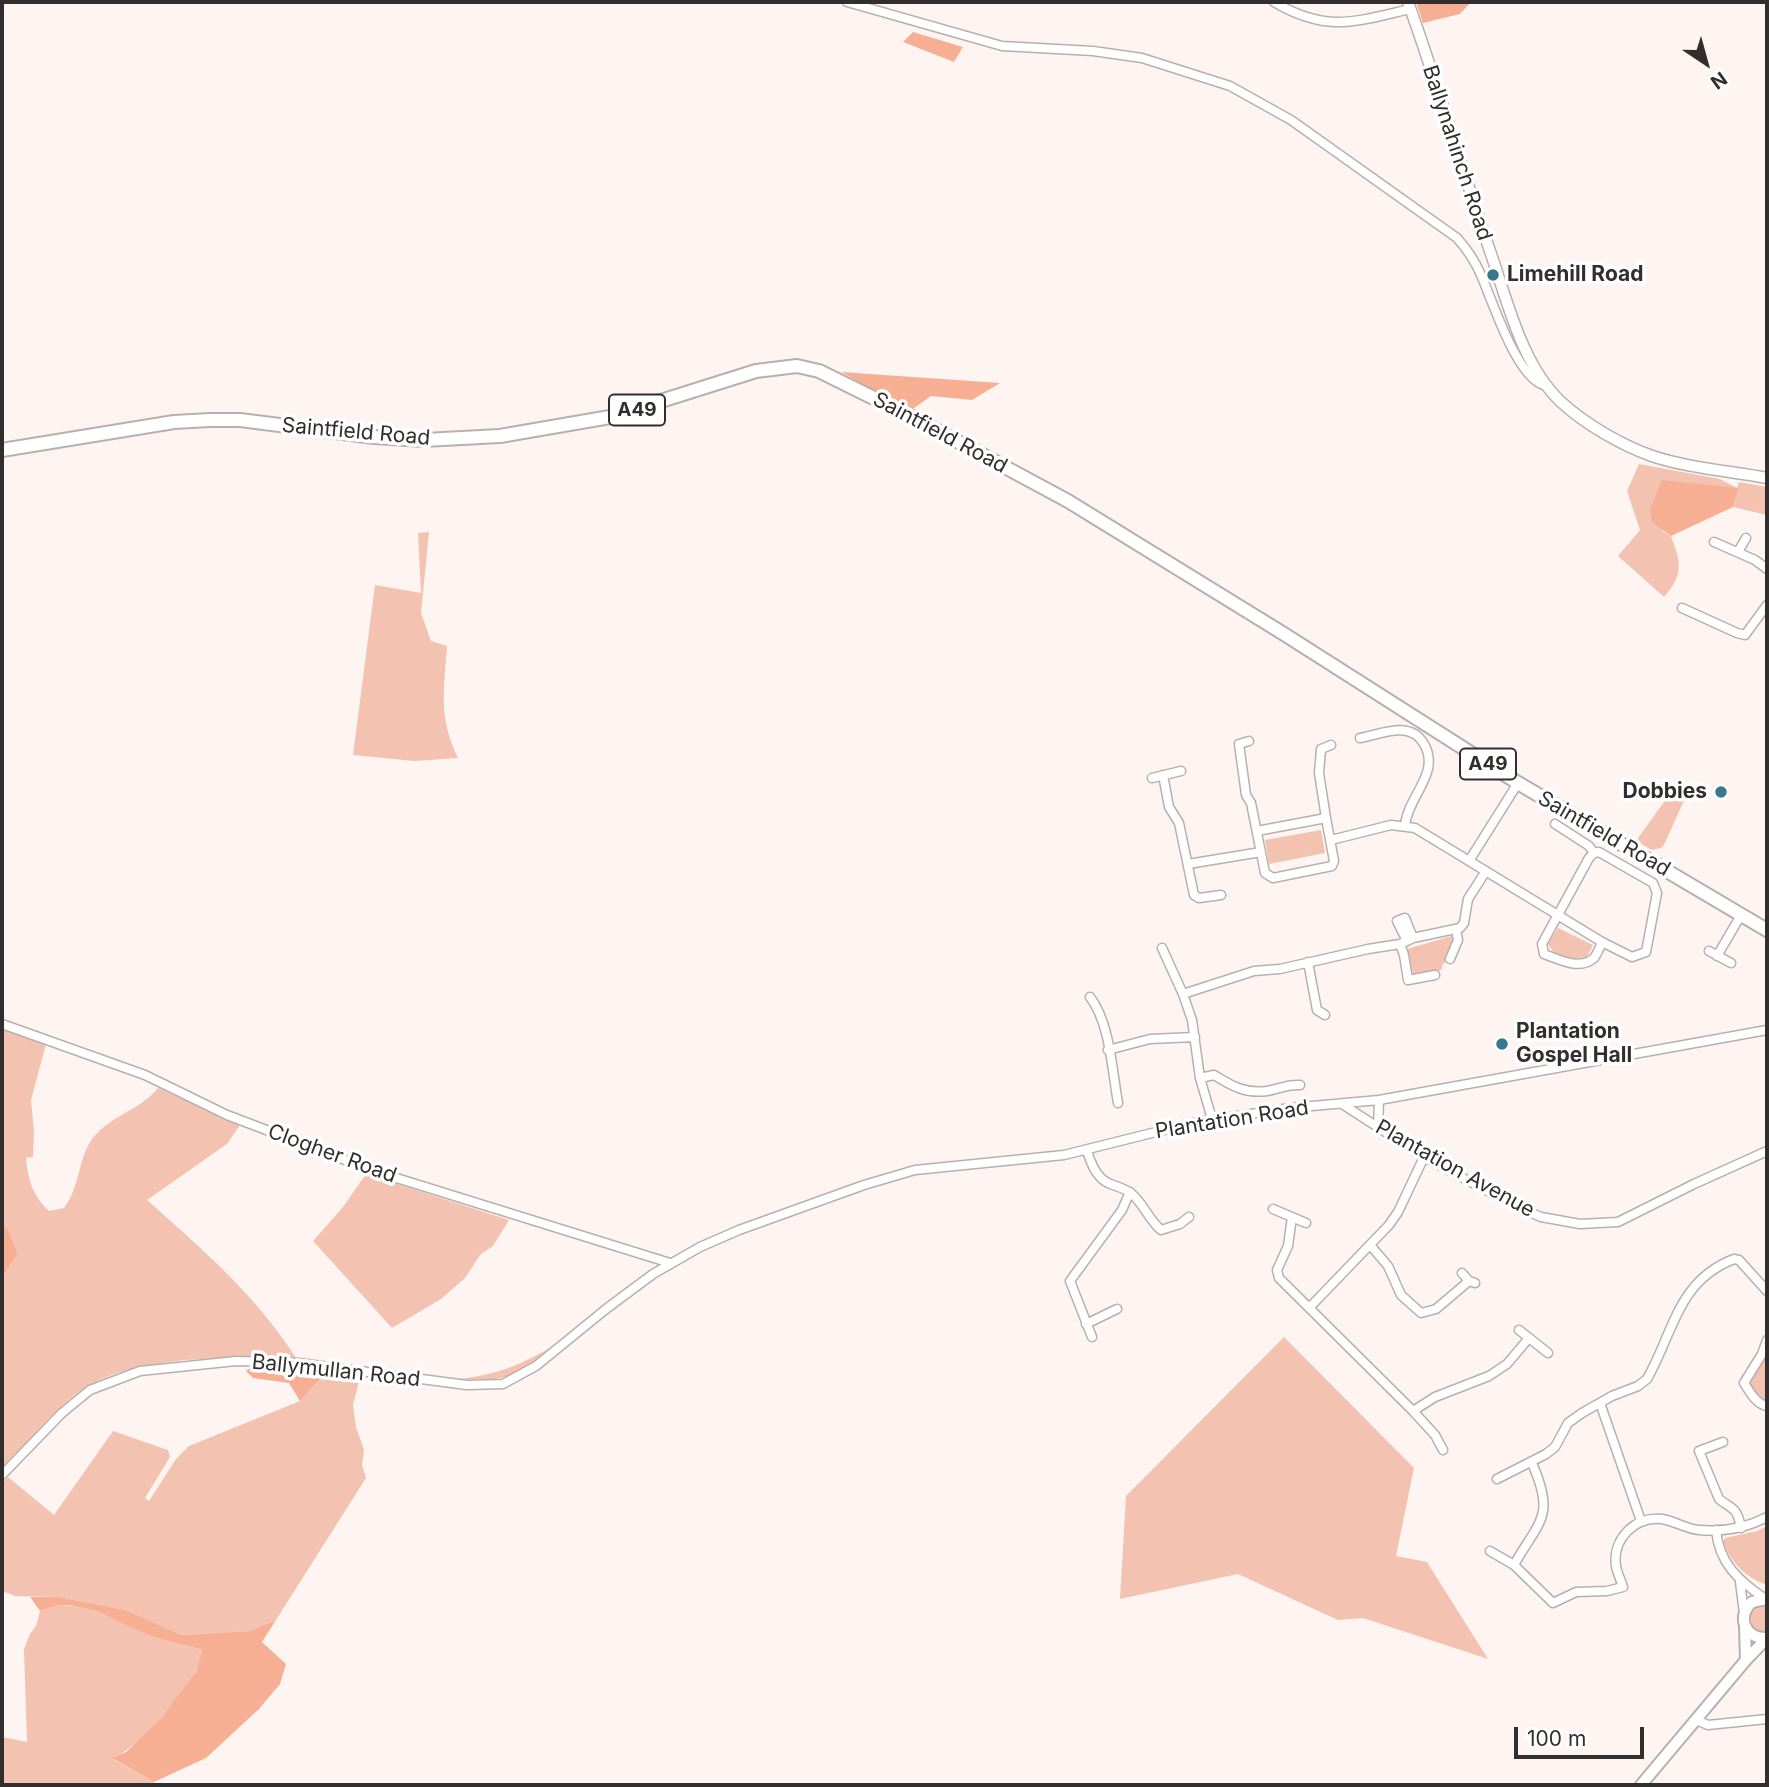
<!DOCTYPE html>
<html>
<head>
<meta charset="utf-8">
<style>
	body { margin:0 }
	#map { position:relative; width:1769px; height:1787px; overflow:hidden; background:#fef5f2; font-family:Inter,sans-serif }
	canvas { display:block }
	.frame { position:absolute; inset:0; border:4px solid #312e2d; pointer-events:none }
	.north { position:absolute; left:1671px; top:28px; width:70px; height:70px; -webkit-text-stroke:5px #fff; paint-order:stroke; rotate:144deg; font-size:19px; font-weight:700; line-height:28px; text-align:center; color:#312e2d }
	.north::after { content:''; display:block; margin:auto; width:24px; height:32px; background:#312e2d; clip-path:polygon(50% 0,100% 100%,50% 72%,0 100%) }
	.scale { position:absolute; left:1514px; top:1727px; width:130px; height:32px; box-sizing:border-box; border:4px solid #312e2d; border-top:0; padding-left:9px; font-size:21px; line-height:24px; white-space:nowrap; color:#312e2d; -webkit-text-stroke:5px #fff; paint-order:stroke }
</style>
</head>
<body>
<div id="map">
<canvas width="1769" height="1787"></canvas>
<div class="frame"></div>
<div class="north">N</div>
<div class="scale">100 m</div>
</div>
<script>
const ctx = document.querySelector('canvas').getContext('2d');
ctx.lineJoin = 'round';
function fillPath(path, color) { ctx.fillStyle = color; ctx.fill(path, 'evenodd'); }
function trace(path, color, width, dash) { ctx.strokeStyle = color; ctx.lineWidth = width; ctx.lineCap = dash ? 'butt' : 'round'; ctx.setLineDash(dash || []); ctx.stroke(path); }
function label(font, color, halo, rows, align = 'center') {
  ctx.font = font + ' Inter,sans-serif'; ctx.lineWidth = 7; ctx.setLineDash([]); ctx.textBaseline = 'middle'; ctx.strokeStyle = halo; ctx.fillStyle = color; for (const [text, x, y, turn = 0] of rows) {
    ctx.save(); ctx.translate(x, y); ctx.rotate((+turn || 0) * Math.PI / 180); ctx.textAlign = isNaN(turn) ? turn : align; if (halo) ctx.strokeText(text, 0, 0); ctx.fillText(text, 0, 0); ctx.restore();
  }
}
const green = new Path2D(`
	M1639,464L1720,479L1737,488L1739,482L1767,487V515L1733,507L1737,488L1662,531L1671,536C1681,563 1684,574 1664,597L1618,556L1640,530L1627,491Z
	M429,532L421,613L431,641L447,646C444,690 438,717 458,758L415,761L353,755L375,585L421,593L418,533Z
	M1679,781L1685,786L1686,796L1664,845L1661,848L1652,850L1636,841Z
	M1321,830L1325,853L1269,864L1265,840Z
	M1558,928L1593,945L1587,957C1571,959 1556,960 1548,944Z
	M1455,935L1447,961L1442,965V969L1436,973L1413,974L1407,949Z
	M2,1029L46,1044L31,1100L34,1132L33,1157L26,1158C28,1180 33,1196 49,1211L64,1208C79,1189 78,1162 90,1142C107,1116 140,1111 158,1088L240,1125L227,1144L147,1200C203,1250 258,1297 298,1361C235,1356 142,1354 86,1387C58,1404 25,1446 2,1470V1277L18,1254L9,1232L2,1222Z
	M366,1174L509,1220L493,1246L480,1255L465,1278L441,1299L392,1328L313,1241L343,1207Z
	M1284,1337L1414,1468L1396,1556L1427,1562L1488,1659L1363,1618L1338,1620L1238,1574L1120,1599L1126,1496Z
	M548,1349C518,1378 501,1382 460,1379C497,1374 516,1367 548,1349Z
	M1767,1351V1402L1762,1399L1750,1386V1379Z
	M326,1373L360,1378L353,1405L356,1427L364,1450L362,1465L366,1478L276,1620L249,1631L182,1635L126,1610L59,1597L15,1596L2,1591V1483L8,1477L54,1515L113,1431L168,1450L170,1457L145,1498L149,1501L176,1459L189,1446L300,1401Z
	M1767,1526V1585C1746,1578 1731,1563 1723,1542L1725,1538L1757,1531Z
	M51,1605L81,1606L184,1645L204,1650C201,1657 199,1665 196,1671C183,1697 138,1746 113,1759L154,1782V1785H2V1737L27,1742L24,1649L30,1634L36,1626L40,1611Z
	M1767,1605V1632L1759,1631L1752,1626L1750,1613L1756,1606Z`);
const forest = new Path2D(`
	M1416,2H1471L1460,14L1423,23Z
	M913,32L963,47L954,62L903,42Z
	M841,372L1000,383L972,400L931,396L910,411Z
	M1662,480L1738,488L1733,507L1671,536L1652,522L1650,509Z
	M2,1222L9,1232L18,1254L2,1277Z
	M251,1367L326,1373L300,1401L289,1383L253,1378L246,1371Z
	M30,1597H59L126,1610L182,1635L249,1631L276,1620L262,1642L286,1664L280,1684L259,1709L206,1758L154,1782L112,1758L126,1752L162,1717L196,1672L203,1650C186,1645 167,1641 150,1635C116,1623 76,1592 40,1611Z`);
const minor = new Path2D(`
	M847,2L1002,46L1093,51L1142,58L1230,86L1291,120L1457,238C1467,249 1475,261 1481,275C1492,299 1518,384 1548,386
	M1274,2C1327,33 1354,22 1410,9
	M1714,542L1755,560L1767,569
	M1738,552L1746,538
	M1682,608L1737,633L1745,635L1767,605
	M1360,738C1382,734 1410,720 1424,744C1441,773 1408,796 1405,825
	M1249,741L1239,744L1246,795L1251,803L1265,873L1273,878L1332,866L1334,861L1326,818L1257,831
	M1163,775L1169,807L1179,823L1194,895L1199,898L1221,895
	M1152,778L1181,771
	M1326,818L1319,773L1321,749L1331,745
	M1555,824L1589,846L1594,853L1589,858L1542,944L1544,954C1558,959 1580,971 1594,958C1597,954 1600,947 1602,942
	M1331,840L1391,825L1415,828L1602,942L1632,957L1646,952L1657,893L1653,883L1599,852L1594,853
	M1469,861L1518,783
	M1188,864L1261,852
	M1407,941L1397,921L1405,918L1413,938
	M1400,944L1404,955L1408,980L1435,975
	M1162,948L1183,994L1192,1020L1200,1078L1212,1119
	M1709,951L1731,963
	M1717,956L1741,915
	M1450,959L1458,940L1456,929
	M1308,962L1317,1010L1325,1015
	M1183,994L1254,971L1280,969L1368,949L1400,944L1413,938L1460,928L1464,923L1468,899L1486,871
	M1090,997C1110,1023 1112,1070 1118,1103
	M2,1024L145,1075L227,1115L374,1171L670,1263
	M1108,1050L1150,1039L1195,1037
	M1200,1078L1214,1075C1232,1086 1245,1094 1267,1091C1279,1089 1287,1084 1300,1085
	M1342,1104L1424,1157L1519,1208L1541,1217L1580,1224L1618,1222L1694,1184L1767,1151
	M1378,1128L1379,1100
	M1087,1151C1091,1163 1096,1177 1108,1183C1117,1187 1126,1188 1133,1195C1144,1205 1149,1220 1161,1230L1180,1224L1189,1217
	M1273,1209L1306,1223
	M1292,1217L1288,1246L1277,1270L1279,1278L1413,1411L1435,1435L1443,1450
	M1371,1246L1388,1266L1401,1295L1421,1313L1436,1309L1469,1281
	M1462,1273L1469,1281L1475,1283
	M1310,1307L1389,1225L1398,1212L1424,1157
	M1086,1324L1117,1309
	M1519,1330L1548,1353
	M1092,1337L1070,1281L1122,1210L1130,1192
	M1767,1340L1762,1354L1744,1383C1750,1392 1756,1404 1767,1406
	M1600,1403L1641,1521
	M1413,1411L1435,1397L1489,1376L1507,1364L1529,1338
	M1723,1442L1699,1451L1719,1499C1733,1510 1737,1507 1741,1528
	M2,1475L62,1413L90,1390L140,1371L236,1361L299,1363L467,1385L503,1384L536,1366L606,1309L653,1274L700,1247L739,1230L864,1185L915,1170L1064,1155L1192,1123L1290,1108L1379,1100L1767,1030
	M1497,1479L1546,1454L1555,1447L1568,1423L1582,1413L1612,1396L1638,1386L1647,1379C1674,1332 1677,1281 1734,1259L1739,1260L1767,1291
	M1716,1530C1719,1563 1738,1580 1764,1598
	M1490,1551L1514,1565L1553,1603L1576,1592L1607,1591L1623,1587C1621,1580 1617,1573 1616,1566C1612,1539 1635,1516 1662,1519C1675,1521 1686,1529 1699,1530C1723,1532 1746,1528 1767,1517
	M1514,1565C1539,1520 1556,1518 1532,1463
	M1740,1582L1744,1613
	M1696,1720L1708,1725L1767,1719`);
const tertiary = new Path2D(`
	M1408,2C1438,85 1462,170 1491,254C1508,303 1522,365 1561,402C1585,424 1621,445 1652,456C1688,468 1730,471 1767,478`);
const secondary = new Path2D(`
	M1767,1599L1752,1602C1736,1617 1745,1639 1767,1638
	M1745,1627L1746,1660
	M1641,1785L1746,1660L1767,1638`);
const primary = new Path2D(`
	M2,450L174,422L210,420H240L374,437L424,440L500,436L610,417L756,371L797,366L819,371L912,417L1068,501L1284,634L1518,783L1767,930`);
const markers = [
	[1493,275,7,"#38788c"],
	[1721,792,7,"#38788c"],
	[1502,1044,7,"#38788c"]
];
const shields = [
	[637,410,56],
	[1488,764,56]
];
const shieldNames = [
	["A49",637,410],
	["A49",1488,764]
];
const streetNames = [
	["Ballynahinch Road",1457,153,72],
	["Saintfield Road",356,432,5],
	["Saintfield Road",940,433,28],
	["Saintfield Road",1604,834,30],
	["Plantation Road",1232,1120,-9],
	["Clogher Road",332,1154,20],
	["Plantation Avenue",1455,1169,29],
	["Ballymullan Road",336,1371,6]
];
const poiNames = [
	["Limehill Road",1507,275],
	["Dobbies",1707,792,"right"],
	["Plantation",1516,1032],
	["Gospel Hall",1516,1056]
];
fillPath(green, '#f4c2b0');
fillPath(forest, '#f7af94');
trace(minor, '#b9b0ad', 11);
trace(tertiary, '#b9b0ad', 13);
trace(secondary, '#b9b0ad', 14);
trace(primary, '#b9b0ad', 16);
trace(minor, '#fff', 8);
trace(tertiary, '#fff', 10);
trace(secondary, '#fff', 10);
trace(primary, '#fff', 12);
for (const [x, y, r, color] of markers) { const dot = new Path2D(); dot.arc(x, y, r, 0, 2 * Math.PI); ctx.fillStyle = color; ctx.fill(dot); trace(dot, '#fff', 2.5); }
for (const [x, y, w] of shields) { const box = new Path2D(); box.roundRect(x - w / 2, y - 15.5, w, 31, 5); ctx.fillStyle = '#fff'; ctx.fill(box); trace(box, '#312e2d', 2); }
label('bold 19px', '#312e2d', null, shieldNames);
label('21px', '#312e2d', '#fff', streetNames);
label('bold 21px', '#312e2d', '#fff', poiNames, 'left');
</script>
</body>
</html>
